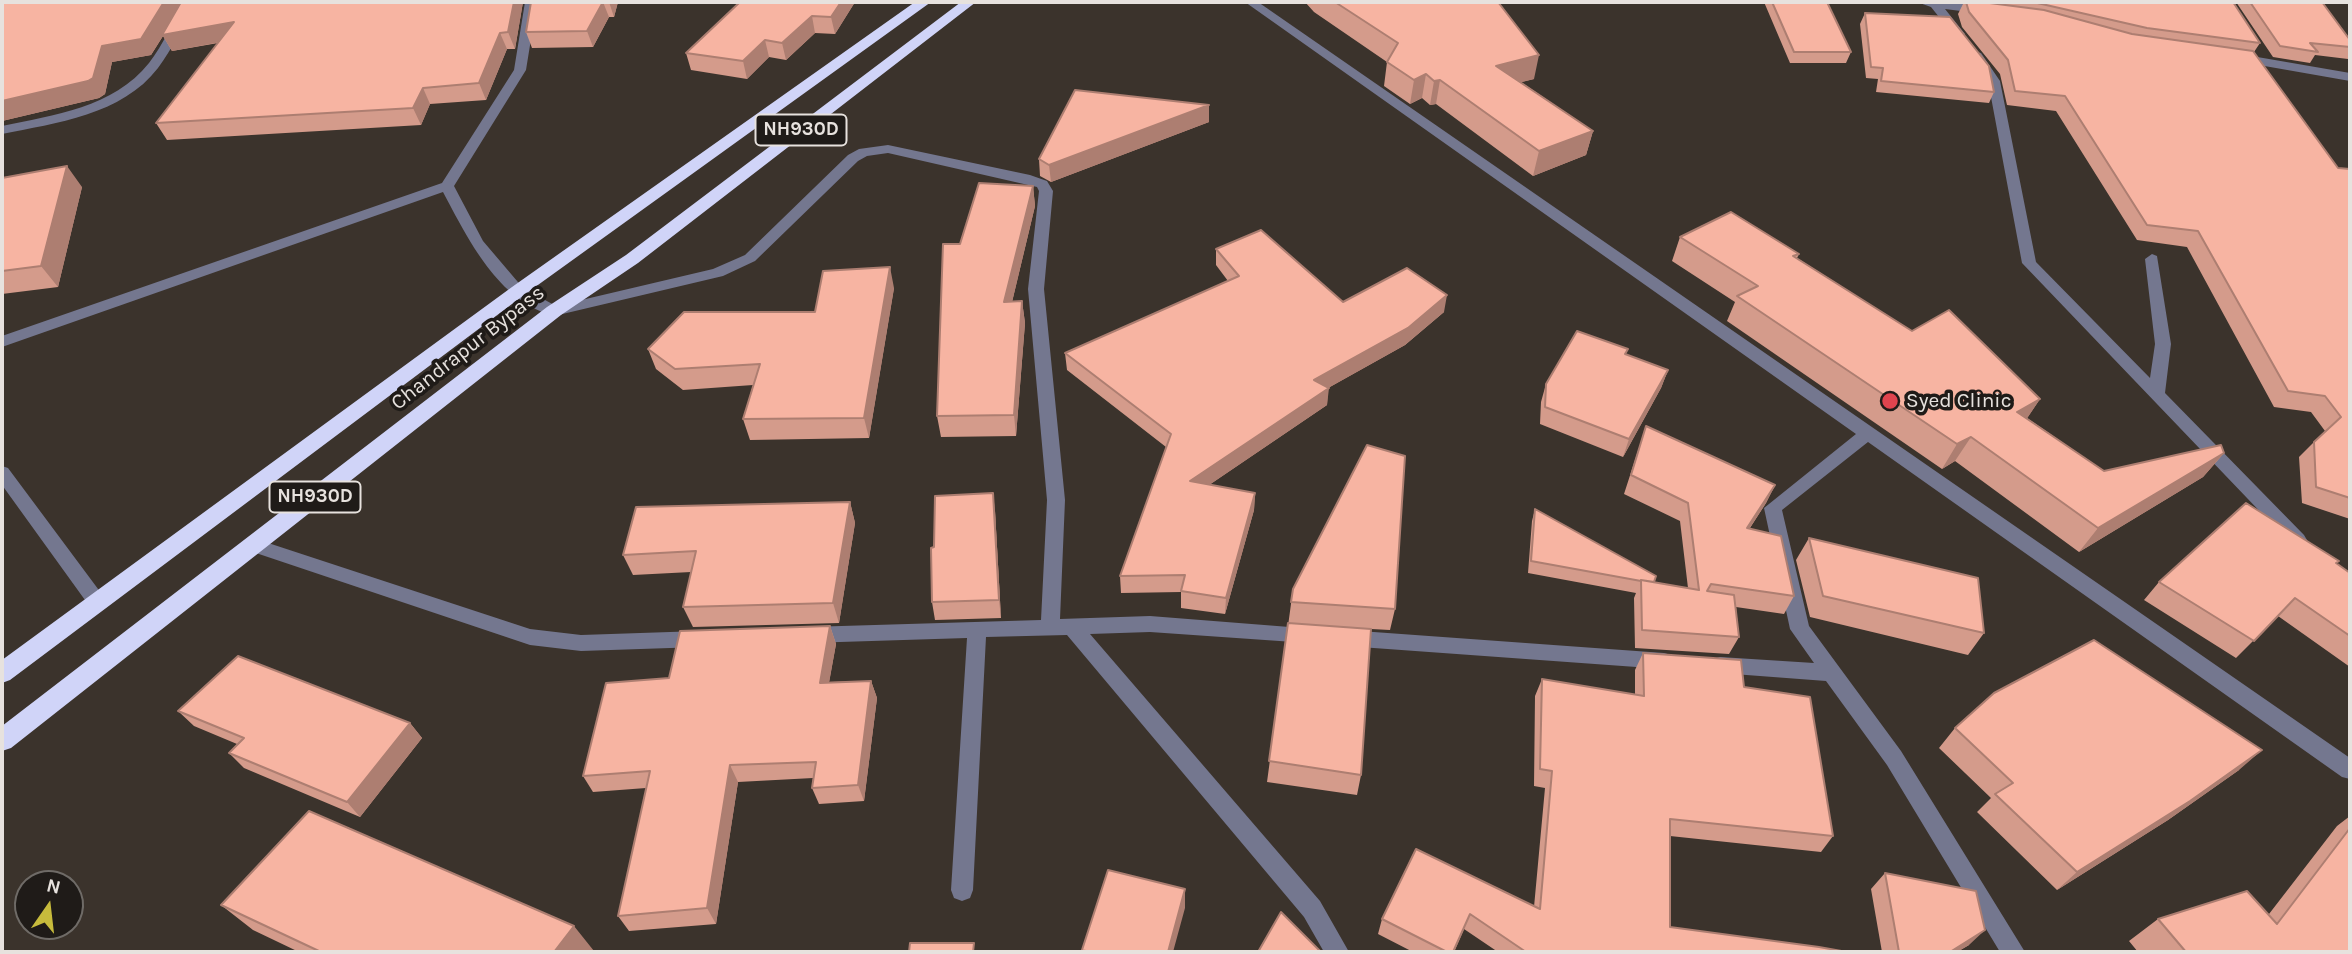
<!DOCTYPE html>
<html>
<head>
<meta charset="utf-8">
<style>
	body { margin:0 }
	#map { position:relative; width:2352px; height:954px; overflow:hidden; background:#3b332c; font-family:Karla,sans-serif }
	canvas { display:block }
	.frame { position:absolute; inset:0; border:4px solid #e7e2de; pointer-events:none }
	.north { position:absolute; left:14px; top:870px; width:70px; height:70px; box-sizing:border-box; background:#1f1b18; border:2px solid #6f6b67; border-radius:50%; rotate:14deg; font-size:19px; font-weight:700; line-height:28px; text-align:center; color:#e7e2de }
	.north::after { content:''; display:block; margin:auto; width:24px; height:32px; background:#c7bb3c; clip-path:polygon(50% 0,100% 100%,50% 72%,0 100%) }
</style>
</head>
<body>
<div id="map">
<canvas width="2352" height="954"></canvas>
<div class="frame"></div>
<div class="north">N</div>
</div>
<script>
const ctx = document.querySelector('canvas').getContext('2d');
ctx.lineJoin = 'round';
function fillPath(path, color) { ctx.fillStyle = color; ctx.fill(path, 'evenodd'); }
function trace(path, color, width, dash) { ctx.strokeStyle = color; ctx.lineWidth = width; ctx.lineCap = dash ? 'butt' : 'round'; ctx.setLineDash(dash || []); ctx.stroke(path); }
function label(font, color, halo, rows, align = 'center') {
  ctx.font = font + ' Karla,sans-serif'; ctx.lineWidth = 7; ctx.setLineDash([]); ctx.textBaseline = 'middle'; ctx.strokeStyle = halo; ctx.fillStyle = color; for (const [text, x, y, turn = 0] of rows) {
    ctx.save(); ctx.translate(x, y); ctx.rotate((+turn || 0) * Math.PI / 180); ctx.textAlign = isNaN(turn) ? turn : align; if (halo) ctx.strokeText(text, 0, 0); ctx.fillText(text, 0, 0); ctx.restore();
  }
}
const minor = new Path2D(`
	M184,2H196C184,24 173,48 158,68C122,115 56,123 2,134V126C54,115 113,108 149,63C163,45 173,22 184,2Z
	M525,2H537L526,70L454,186L483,241L523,288L556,306L713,269L745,255L848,155L859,149L888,145L1030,175L1047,181L1053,191L1044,289L1065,500L1060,619L1150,616L1315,629L1318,635L1315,641L1308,643L1150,632L1090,634L1320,901L1349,952H1324L1304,917L1067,635L986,637L973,890L970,898L962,901L954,898L951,890L967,638L808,643L801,641L798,635L801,629L808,627L1041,620L1047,500L1028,289L1039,191L1037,187L888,153L867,156L858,161L755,261L723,276L554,316C498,301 468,239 443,192L2,347V336L442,183L514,70Z
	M1245,2H1258L2350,758V779L2342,777L1868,442L1782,510L1809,626L1901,751L2025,952H2000L1887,765L1826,681L1720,673L1713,671L1710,665L1713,659L1720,657L1814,663L1790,629L1764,508L1856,434Z
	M1917,2C1935,1 1976,1 1991,11L1985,14L1945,9L1965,34L1959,38L1955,37L1931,7Z
	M1977,52L1981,53L2000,81L2036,262L2150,378L2155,344L2145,259L2152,254L2157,256L2171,344L2165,393L2304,535L2307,540L2304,545H2292L2022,263L1988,81L1971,56Z
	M2240,54L2350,73V81L2236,61L2234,58Z
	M2,466L8,468L104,597L107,602L104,607L97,610L90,607L2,485Z
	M253,538L530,629L581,635L700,631L707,633L710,639L707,645L700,647L581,651L530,645L247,550L244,545L247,540Z
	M1346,630L1664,653L1671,655L1674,661L1671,667L1664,669L1346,646L1339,644L1336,638L1339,632Z`);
const highway = new Path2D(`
	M915,2H931L524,295L10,680L2,683V660L512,287Z
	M961,2H976L638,263L561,315L11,748L2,751V726L547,307L626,255Z`);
const wall = new Path2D(`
	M2,2H523L515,49H507L486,100L430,104L421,125L167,140L156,123L218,43L172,51L163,36L151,55L112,62L105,94L99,98L2,121Z
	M531,2H618L614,17H609L593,47L532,48L526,32Z
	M855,2L835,34L815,33L786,60L769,57L747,79L691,70L686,53Z
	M1305,2H1498L1534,79L1521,82L1593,131L1586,155L1533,176L1436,104L1430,105L1422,98L1410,104L1384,86L1387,62L1314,12Z
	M1764,2H1827L1851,52L1846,63H1790Z
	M1961,2H2233L2260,43L2254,52L2338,168L2350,169V519L2302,503L2299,457L2325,431L2311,412L2274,407L2187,247L2137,240L2056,111L2007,105L2000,74L1962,27L1958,14L1964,2Z
	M2236,2H2322L2350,40V56L2348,59L2315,55L2310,63L2273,57Z
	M1865,13L1994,92L1989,103L1876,92L1878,79L1866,78L1860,24Z
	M1209,105V122L1051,182L1040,176L1039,159Z
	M2,178L82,187L58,287L2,294Z
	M1033,186L1035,206L1012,302L1022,301L1025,323L1016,436L941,437L937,416L960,244Z
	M1680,237L1799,254L1797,258L1912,331L2040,399L2027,418L2104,471L2224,453L2203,477L2079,552L1955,461L1942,469L1727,321L1735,302L1672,261Z
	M1216,249L1343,302L1444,312L1405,345L1328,388L1327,405L1209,485L1255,493L1254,510L1225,614L1181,608V592L1121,593L1120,576L1166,447L1067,370L1065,353L1228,281L1216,265Z
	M894,288L869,438L750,440L743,419L753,385L683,390L656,369L648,349L815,312Z
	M1626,355L1668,370L1661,388L1623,457L1540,424L1541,402L1546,384Z
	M1646,426L1775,485L1766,503L1750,528L1794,596L1784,614L1736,607L1739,637L1729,654L1635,648L1634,598L1636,593L1528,573L1532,521L1535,509L1654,582L1688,588L1680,521L1624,494Z
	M850,502L855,523L839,623L693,627L683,607L691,572L633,575L623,555Z
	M995,511L1001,618L935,620L932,602L934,547Z
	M1809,538L1984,633L1968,655L1810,617L1796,560Z
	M2337,564L2350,573V667L2278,616L2236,658L2144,600L2159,582Z
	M1293,589L1395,609L1390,630L1371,629L1361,775L1357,795L1267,782Z
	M830,626L836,644L829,682L871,681L877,698L864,801L819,804L812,788L813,778L738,782L716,924L629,931L618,916L646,788L593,792L583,776L669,678Z
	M1643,653L1744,687L1833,836L1821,852L1670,836V927L1847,952H1498L1464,929L1454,952H1413L1378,934L1382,919L1534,907L1545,788L1534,786L1535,696L1542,679L1635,695V670Z
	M178,711L410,723L422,738L360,817L244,768L229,753L237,744L194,726Z
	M1955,728L2239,770L2168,820L2057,890L1977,812L1991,798L1939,748Z
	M2350,816V952H2138L2129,941L2158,919L2269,914L2337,826Z
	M1885,873L1969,945L1957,952H1882L1871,889Z
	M221,905L594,951L593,952H299L253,930Z`);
const shadedWall = new Path2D(`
	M164,2H183L234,22L243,38L172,51L163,36L151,55L112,62L105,94L99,98L2,121V101L102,46Z
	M514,2H523L515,49L508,32Z
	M603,2L609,17L593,47L587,31Z
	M609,2H618L614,17Z
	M841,2H855L835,34L831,17Z
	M812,16L815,33L786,60L782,43Z
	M500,33L507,49L486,100L479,83Z
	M765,40L769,57L747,79L743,61Z
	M1539,55L1534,79L1491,90L1496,66Z
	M1426,74L1422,98L1410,104L1414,80Z
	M1440,80L1436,104L1430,105L1434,81Z
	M423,88L430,104L421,125L413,108Z
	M1209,105V122L1051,182L1049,165Z
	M1593,131L1586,155L1533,176L1539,151Z
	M67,166L82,187L58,287L41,266Z
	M1033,186L1035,206L1007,323L1004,302Z
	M890,267L894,288L869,438L864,418Z
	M1447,295L1444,312L1405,345L1312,397L1314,380Z
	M1022,301L1025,323L1016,436L1014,415Z
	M1668,370L1661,388L1623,457L1629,439Z
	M1329,388L1327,405L1190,498V481Z
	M2040,399L2024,423L2017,412Z
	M1971,437L1955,461L1942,469L1957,444Z
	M2224,453L2203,477L2079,552L2098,528Z
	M1775,485L1766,503L1738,546L1747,528Z
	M993,493L995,511L1001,618L999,600Z
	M1255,493L1254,510L1225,614L1226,598Z
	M850,502L855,523L839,623L833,603Z
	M830,626L836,644L826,700L820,683Z
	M871,681L877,698L864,801L858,785Z
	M410,723L422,738L360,817L347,802Z
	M2262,750L2239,770L2168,820L2057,890L2077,872Z
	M730,765L738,782L716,924L707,908Z
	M1185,889V908L1173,952H1168Z
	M574,926L594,951L593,952H554Z
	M1985,930L1969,945L1957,952H1950Z`);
const building = new Path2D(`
	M2,2H164L141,39L102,46L93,78L88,81L2,101Z
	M181,2H514L508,32L500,33L479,83L423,88L413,108L156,123L234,22L162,35Z
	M531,2H603L587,31L526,32Z
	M740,2H841L831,17L812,16L782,43L765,40L743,61L686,53Z
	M1335,2H1498L1539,55L1496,66L1593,131L1539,151L1440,80L1434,81L1426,74L1414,80L1387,62L1398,43Z
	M1772,2H1827L1851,52H1794Z
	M1966,2H1982L2044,10L2132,34L2253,51L2338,168L2350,169V498L2316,487L2314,442L2341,417L2325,396L2288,391L2198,231L2147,225L2065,96L2015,91L2008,60L1969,12Z
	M2033,2H2233L2260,43L2147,28Z
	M2250,2H2322L2350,40V47L2310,43L2318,52L2280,46Z
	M1865,13L1950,17L1989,66L1994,92L1881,81L1883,68L1871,67Z
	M1075,90L1209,105L1049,165L1039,159Z
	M67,166L41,266L2,271V178Z
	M979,183L1033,186L1004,302L1022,301L1014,415L937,416L943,244H960Z
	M1731,212L1799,254L1793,256L1912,331L1949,310L2040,399L2017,412L2104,471L2221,445L2224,453L2098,528L1971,437L1957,444L1737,296L1758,286L1680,237Z
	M1261,230L1343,302L1407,268L1447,295L1408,328L1314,380L1329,388L1190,481L1255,493L1226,598L1181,591L1185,575L1120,576L1171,434L1065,353L1239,276L1216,249Z
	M890,267L864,418L743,419L760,364L675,369L648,349L684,312H815L823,271Z
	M1577,331L1628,349L1625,354L1668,370L1629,439L1545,407L1546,384Z
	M1646,426L1775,485L1747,528L1781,536L1794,596L1711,584L1707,591L1734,595L1739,637L1642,630L1641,580L1699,590L1688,503L1631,475Z
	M1367,445L1405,456L1395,609L1291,602L1293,589Z
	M993,493L999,600L932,602L931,548L934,547L935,496Z
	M850,502L833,603L683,607L696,551L623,555L636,507Z
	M2246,503L2339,561L2336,563L2350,573V636L2295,598L2254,641L2159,582Z
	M1535,509L1656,576L1654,582L1641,580V581L1531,561Z
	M1809,538L1978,578L1984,633L1823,596Z
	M1288,623L1371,629L1361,775L1269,761Z
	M830,626L820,683L871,681L858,785L812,788L816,762L730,765L707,908L618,916L650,771L583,776L606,683L669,678L680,631Z
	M2094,640L2262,750L2190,801L2077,872L1995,794L2013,783L1955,728L1994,693Z
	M1643,653L1741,660L1744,687L1810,697L1833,836L1670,819V927L1819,947L1847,952H1526L1470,914L1453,952H1447L1382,919L1416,849L1540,909L1552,771L1540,769L1542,679L1644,696Z
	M238,656L410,723L347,802L229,753L244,738L178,711Z
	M309,811L574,926L554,952H321L221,905Z
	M2350,828V952H2186L2158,919L2247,891L2277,924Z
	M1108,870L1185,889L1168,952H1089L1082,950Z
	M1885,873L1976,891L1985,930L1950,952H1899Z
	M1281,912L1321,952H1258Z
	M910,943H974L973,952H909Z`);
const markers = [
	[1890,401,9,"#e0444e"]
];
const shields = [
	[801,130,91],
	[315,497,91]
];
const shieldNames = [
	["NH930D",801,130],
	["NH930D",315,497]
];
const streetNames = [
	["Chandrapur Bypass",468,348,-38]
];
const poiNames = [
	["Syed Clinic",1906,401]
];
fillPath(minor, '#74778f');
fillPath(highway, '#d0d4f8');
fillPath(wall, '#d49b8b');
fillPath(shadedWall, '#ad7e71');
fillPath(building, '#f7b4a2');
trace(building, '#ad7e71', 2);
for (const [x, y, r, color] of markers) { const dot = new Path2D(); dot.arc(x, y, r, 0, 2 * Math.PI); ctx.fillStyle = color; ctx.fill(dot); trace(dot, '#1f1b18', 2.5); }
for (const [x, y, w] of shields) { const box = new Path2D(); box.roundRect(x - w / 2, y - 15.5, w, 31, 5); ctx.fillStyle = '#1f1b18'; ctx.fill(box); trace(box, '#e7e2de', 2); }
label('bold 19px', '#e7e2de', null, shieldNames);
label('21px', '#e7e2de', '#1f1b18', streetNames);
label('21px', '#e7e2de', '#1f1b18', poiNames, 'left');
</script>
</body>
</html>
